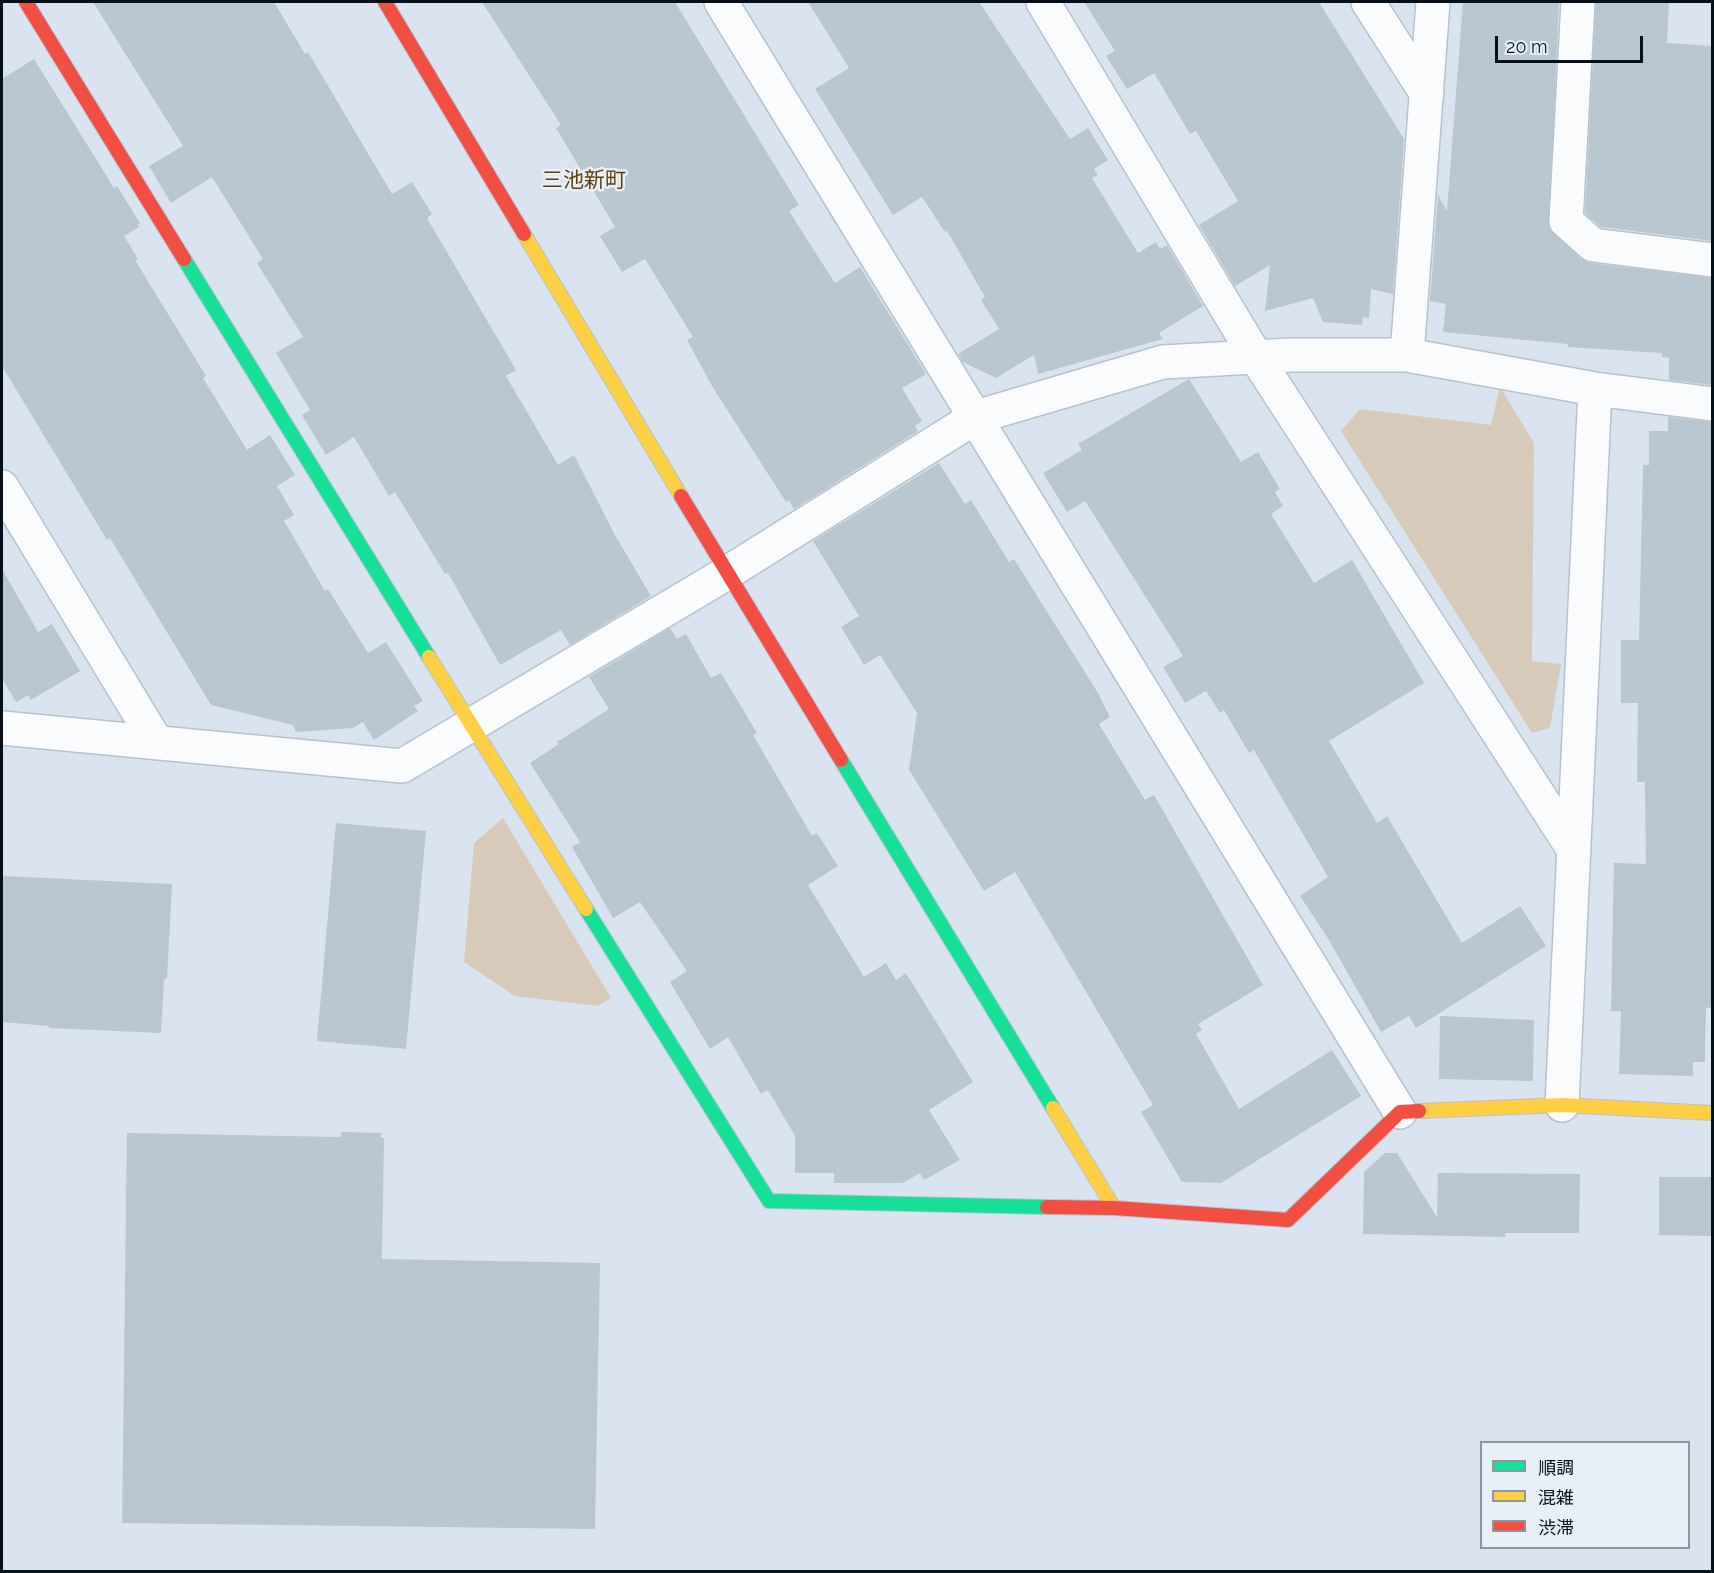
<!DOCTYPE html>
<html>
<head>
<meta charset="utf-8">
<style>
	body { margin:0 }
	#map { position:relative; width:1714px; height:1573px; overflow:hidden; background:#d9e4f0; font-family:Raleway,"Noto Sans JP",sans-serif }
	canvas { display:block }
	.frame { position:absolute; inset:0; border:3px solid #05101d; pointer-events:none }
	.legend { position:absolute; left:1480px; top:1441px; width:210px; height:108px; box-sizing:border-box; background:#e8eff7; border:2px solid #8d96a0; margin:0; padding:8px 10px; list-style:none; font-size:18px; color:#05101d }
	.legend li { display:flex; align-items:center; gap:12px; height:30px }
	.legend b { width:30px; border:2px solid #8d96a0 }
	.scale { position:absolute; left:1495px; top:36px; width:148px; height:27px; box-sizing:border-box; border:3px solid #05101d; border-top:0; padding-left:8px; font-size:18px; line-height:21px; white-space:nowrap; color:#05101d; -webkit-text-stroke:4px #e8eff7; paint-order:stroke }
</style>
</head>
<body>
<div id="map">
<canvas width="1714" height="1573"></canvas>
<div class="frame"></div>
<ul class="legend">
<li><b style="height:8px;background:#16e098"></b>順調</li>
<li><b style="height:8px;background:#ffcf43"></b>混雑</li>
<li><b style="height:8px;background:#f24e42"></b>渋滞</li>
</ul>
<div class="scale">20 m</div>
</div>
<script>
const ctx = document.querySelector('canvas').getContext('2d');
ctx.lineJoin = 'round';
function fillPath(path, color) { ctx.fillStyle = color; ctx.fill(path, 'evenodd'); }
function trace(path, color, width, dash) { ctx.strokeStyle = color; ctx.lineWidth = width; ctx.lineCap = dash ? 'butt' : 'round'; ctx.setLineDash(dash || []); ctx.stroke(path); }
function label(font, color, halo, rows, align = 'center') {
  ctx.font = font + ' Raleway,"Noto Sans JP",sans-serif'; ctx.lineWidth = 5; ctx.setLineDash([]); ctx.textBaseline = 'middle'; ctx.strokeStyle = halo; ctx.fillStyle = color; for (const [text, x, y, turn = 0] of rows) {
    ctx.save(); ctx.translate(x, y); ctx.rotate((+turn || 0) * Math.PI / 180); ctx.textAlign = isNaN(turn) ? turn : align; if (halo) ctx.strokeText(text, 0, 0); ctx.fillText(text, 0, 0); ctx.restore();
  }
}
const green = new Path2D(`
	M1500,387L1534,443L1532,661L1561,664L1550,728L1532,733L1341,431L1360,409L1491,425Z
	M503,818L611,998L598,1006L515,996L464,962L474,843Z`);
const building = new Path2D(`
	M93,2H274L305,54L308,52L392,194L412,182L432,214L427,218L516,370L506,376L558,465L574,455L615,535L651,596L570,645L561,630L500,665L448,573L445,574L395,492L389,496L354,437L326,455L302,415L310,410L276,353L303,337L257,263L263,259L212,177L171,203L149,166L183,146Z
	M482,2H675L799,205L789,211L835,283L860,267L926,374L902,388L922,421L915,426L918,431L794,509L789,500L786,502L712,386L687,340L693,337L645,259L622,272L600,236L615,227L556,128L561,125Z
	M808,2H979L1070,139L1088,128L1108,160L1094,169L1098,175L1092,178L1138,253L1156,242L1160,249L1167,245L1203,306L1159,333L1163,339L1038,374L1034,355L996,378L963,362L958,354L999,329L981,300L985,297L947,231L945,232L922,197L893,215L815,89L849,68Z
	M1084,2H1319L1404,139L1393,294L1371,289L1369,318L1363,317L1362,325L1323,322L1313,298L1265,311L1270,265L1235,286L1199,225L1238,201L1196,131L1190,134L1154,73L1127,89L1106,56L1115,51Z
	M1463,2H1559L1549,228L1581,259L1590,263L1713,278V385L1669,380V358L1662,357V353L1568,347V344L1443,332L1446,304L1430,301L1438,195L1447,211Z
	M1596,2H1669L1667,43L1713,46V241L1601,227L1585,213Z
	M34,59L114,188L117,186L140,223L137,224L139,227L124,236L138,259L135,260L206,376L203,378L247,450L270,435L295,475L277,486L294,515L284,521L325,591L328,589L368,653L386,642L423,701L414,706L418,711L374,740L363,722L353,728L296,732L293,725L211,705L110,538L107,540L2,366V79Z
	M1189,379L1241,462L1258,452L1280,489L1275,492L1283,506L1271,514L1314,583L1352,560L1424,683L1329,741L1377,823L1387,816L1462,943L1520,906L1546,946L1416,1028L1409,1016L1381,1032L1329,940L1300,896L1328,877L1254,750L1249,753L1224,710L1220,713L1206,691L1185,703L1163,667L1183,656L1085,501L1067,512L1043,473L1082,450L1078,444Z
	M1668,417L1713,422V1007L1706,1008L1705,1062H1693V1076L1619,1074L1621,1011H1611L1614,863L1646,864L1645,782H1637L1638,703H1621V640H1639L1643,465H1649V431H1668Z
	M939,463L965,504L971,500L1009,562L1014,559L1098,693L1110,717L1099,724L1145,800L1154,795L1263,985L1198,1024L1202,1030L1196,1034L1239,1109L1332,1050L1361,1096L1221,1183L1182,1182L1141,1112L1153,1105L1015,872L984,891L909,770L917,713L880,655L864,665L841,627L859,616L813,541Z
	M2,569L38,632L52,624L80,671L31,700L28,695L16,702L2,678Z
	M670,628L677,639L686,634L711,678L721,673L757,733L753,735L812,836L817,833L838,866L808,885L864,977L886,963L896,980L906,973L973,1082L929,1110L960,1160L924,1180L920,1173L902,1183H834V1173H795V1136L768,1090L761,1094L728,1037L710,1049L670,982L687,971L640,902L613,918L572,847L580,842L530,763L559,744L557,742L609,709L589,677Z
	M336,823L426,831L406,1049L317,1041Z
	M2,876L172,884L167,979H164L161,1033L49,1028V1026L2,1022Z
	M1440,1016L1534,1020L1533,1081L1439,1079Z
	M341,1132L381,1133V1138H384L382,1259L600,1263L595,1529L122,1523L127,1133L341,1137Z
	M1385,1153H1397L1437,1217L1438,1173L1580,1174L1579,1233H1505V1237L1363,1234L1364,1172Z
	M1659,1177H1713V1236L1659,1235Z`);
const street = new Path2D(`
	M721,2L1400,1112
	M1043,2L1256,357L1574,850
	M1368,2L1427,94
	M1578,2L1566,221L1593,245L1712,260
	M1407,355L1433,2
	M2,487L157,743
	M2,728L402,766L727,573L976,417L1163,362L1291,355H1407L1595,389L1712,404
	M1562,1105L1595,389`);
const fast = new Path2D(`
	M184,259L429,657
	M841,760L1053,1108
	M586,909L769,1201L1047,1207`);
const slow = new Path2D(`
	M524,234L681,496
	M429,657L586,909
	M1053,1108L1114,1208
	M1419,1111L1562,1105L1712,1113`);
const jam = new Path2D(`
	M26,2L184,259
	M385,2L524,234
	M681,496L841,760
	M1047,1207L1114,1208L1288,1220L1400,1112L1419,1111`);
const quarterNames = [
	["三池新町",584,181]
];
fillPath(green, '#d8cab8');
fillPath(building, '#b8c6d0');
trace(street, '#b7c2cf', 36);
trace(fast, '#b7c2cf', 16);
trace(slow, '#b7c2cf', 16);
trace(jam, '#b7c2cf', 16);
trace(street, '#f9fbfd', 33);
trace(fast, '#16e098', 14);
trace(slow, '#ffcf43', 14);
trace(jam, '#f24e42', 14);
label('21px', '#623f0a', '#e8eff7', quarterNames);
</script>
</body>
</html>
